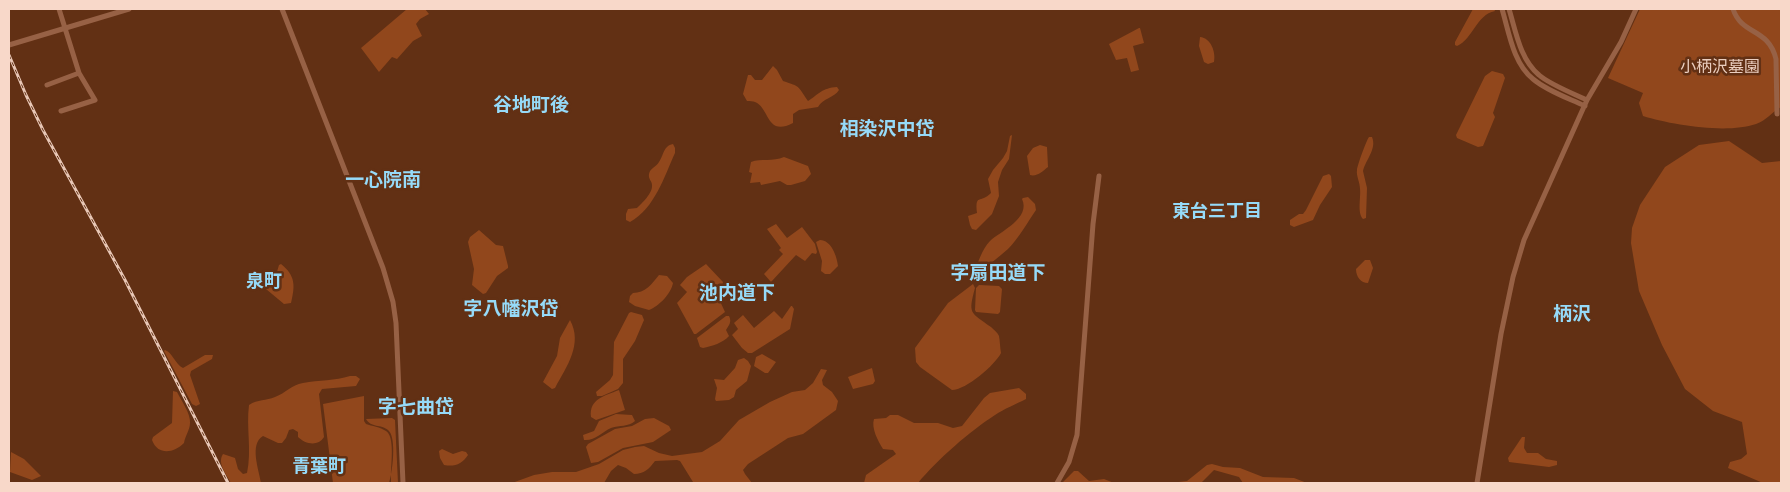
<!DOCTYPE html>
<html>
<head>
<meta charset="utf-8">
<style>
	body { margin:0 }
	#map { position:relative; width:1790px; height:492px; overflow:hidden; background:#623014; font-family:"Varela Round",sans-serif }
	canvas { display:block }
	.frame { position:absolute; inset:0; border:10px solid #f8d8c9; pointer-events:none }
</style>
</head>
<body>
<div id="map">
<canvas width="1790" height="492"></canvas>
<div class="frame"></div>
</div>
<script>
const ctx = document.querySelector('canvas').getContext('2d');
ctx.lineJoin = 'round';
function fillPath(path, color) { ctx.fillStyle = color; ctx.fill(path, 'evenodd'); }
function trace(path, color, width, dash) { ctx.strokeStyle = color; ctx.lineWidth = width; ctx.lineCap = dash ? 'butt' : 'round'; ctx.setLineDash(dash || []); ctx.stroke(path); }
function label(font, color, halo, rows, align = 'center') {
  ctx.font = font + ' "Varela Round","Noto Sans JP",sans-serif'; ctx.lineWidth = 5; ctx.setLineDash([]); ctx.textBaseline = 'middle'; ctx.strokeStyle = halo; ctx.fillStyle = color; for (const [text, x, y, turn = 0] of rows) {
    ctx.save(); ctx.translate(x, y); ctx.rotate((+turn || 0) * Math.PI / 180); ctx.textAlign = isNaN(turn) ? turn : align; if (halo) ctx.strokeText(text, 0, 0); ctx.fillText(text, 0, 0); ctx.restore();
  }
}
const green = new Path2D(`
	M407,9H425L429,14L420,19L416,24L422,36L413,41L397,59L392,57L379,72L361,48Z
	M1473,9H1494L1495,11C1476,15 1473,39 1457,46L1455,45V42Z
	M1640,9H1781V107C1772,112 1766,121 1756,124C1727,134 1672,125 1643,116L1639,103L1643,93L1608,78Z
	M1139,28H1140L1144,43L1133,46L1139,70L1131,72L1127,58L1116,60L1109,44Z
	M1200,37C1211,38 1216,52 1214,62L1208,64L1204,62L1199,46Z
	M773,66L777,70L783,81C801,87 797,85 808,101C819,94 822,88 837,87L839,90C834,98 823,98 818,107L799,110L793,114V123C766,137 770,108 755,102C753,101 750,101 747,101L743,94L748,75H751L755,80H762Z
	M1492,71L1503,74L1505,78L1493,113L1495,117L1483,146L1478,147L1457,138L1456,135L1485,76Z
	M1012,135L1009,159L1002,170L998,182L999,196L992,214L976,230L972,229L970,225L968,216L977,213C975,193 980,204 991,193L988,179L993,170L1003,158L1007,151L1010,136Z
	M1369,137H1372C1377,149 1366,159 1363,171L1367,188L1366,218L1363,219C1357,213 1361,198 1360,189C1360,182 1356,176 1357,170C1357,166 1367,139 1369,137Z
	M1729,141L1762,163L1781,161V483H1763L1728,468L1730,462L1741,459L1747,454L1742,422L1713,411L1685,389L1662,345L1639,291L1631,243L1632,228L1640,205L1665,167L1699,145Z
	M673,144L675,148V153C664,177 655,208 630,222L626,220V214L628,209L637,208C642,203 653,193 652,185C652,181 648,179 649,174C650,168 656,167 659,162C664,155 663,146 673,144Z
	M1040,145L1047,147L1048,167C1043,171 1037,177 1030,175L1027,156L1033,148Z
	M784,157L808,166L811,174L805,181L791,185H787L780,181L761,185L760,182L750,183L752,173L749,172L751,162C761,158 773,162 784,157Z
	M1329,174L1331,176L1332,187L1320,205L1313,220L1294,227L1290,225V220L1299,214H1303L1306,210L1323,176Z
	M1028,197L1035,204L1036,210C1027,223 1019,238 1008,249C998,258 987,266 976,274L974,273C978,263 982,249 990,241C1001,231 1031,218 1022,199L1023,198Z
	M776,224L787,238L802,227L815,244L817,252L816,254L812,253L805,261L796,255L771,282L764,274L783,254L779,250L781,248L767,229Z
	M479,230L496,245L503,246L508,266V268L497,276L486,293L483,294L472,285L474,269L468,242L470,237Z
	M820,240C831,240 837,256 838,266L830,274H825L821,271L822,261L816,242Z
	M1365,260H1370L1373,268L1368,283C1361,283 1356,277 1356,269Z
	M281,264C296,276 295,286 291,303L284,304L260,284L259,281L262,276H265L269,281L274,282L279,265Z
	M706,264L723,282L719,299L725,312L696,334H694L677,303L687,292L680,285L687,277Z
	M659,275L667,276L673,283C671,294 659,306 649,310L635,306L629,302L630,296L633,293C645,293 652,284 659,275Z
	M973,284L975,288C968,314 970,312 991,327C994,330 998,333 999,336C1000,341 1000,348 1001,353C995,365 966,390 952,390L920,367L916,362L915,348L948,303Z
	M979,285L999,286L1002,289L1000,312L998,314L976,312L975,310L976,288Z
	M791,306H792L794,309L790,329L752,353H748L742,348L732,335L738,329L734,323L743,315L754,328L774,311L782,319Z
	M631,312L642,315L644,320L635,341L623,359V383L618,389L602,396H597L596,392L610,380L613,375L614,342L629,313Z
	M726,316H729C732,322 729,325 726,330L729,336C723,343 712,346 703,348L700,347L697,338Z
	M570,320C583,344 567,366 555,388L552,389L543,382L557,356L560,338Z
	M165,350C172,352 175,364 183,368L205,355H213L212,359L191,371L190,375L200,404L196,406L192,404L164,351Z
	M762,354L776,362L768,373H765L754,366L756,357Z
	M744,358L748,361L751,366L747,381L736,390L734,397L729,400L716,401L715,399L717,388L714,379L724,380L735,368L738,360Z
	M872,368L875,381L873,384L853,389L848,377Z
	M821,369L827,370L822,380L823,385L832,392L838,401L836,410L803,434L788,438L748,464L743,470L745,474L752,483H699L693,482L680,461L677,460L655,461C649,469 644,474 634,474L626,468L618,465L611,471L604,483L572,482L512,483L534,475L552,472H576L599,464L623,450L635,447L644,446L659,453L672,456L702,452L720,441L739,420L770,402L792,392L805,390L813,383Z
	M350,376H356L360,379L356,386L322,389L319,394L324,437C318,447 305,444 298,437V432L293,429L289,430L286,438L282,443H278L263,436C249,444 259,470 261,483H231C226,474 217,463 223,454L235,458L238,469L243,474L247,473C252,450 246,428 249,405C258,399 266,401 275,397C286,393 291,385 303,383C319,380 335,381 350,376Z
	M1019,388L1026,394V399C1016,404 1004,409 995,415C970,431 937,460 918,483H864L866,475L896,454L893,450L883,449C878,441 871,428 874,419L886,418L890,415H898L914,423H938L953,428L962,426L984,398L990,393Z
	M619,390L625,410L596,420L591,417C589,399 604,396 619,390Z
	M173,391L177,392C181,400 191,414 190,423C190,430 185,436 184,443C174,453 158,456 152,440L153,437L172,423Z
	M364,396V421L366,424C372,426 380,427 386,431C395,436 391,465 391,474C393,465 396,436 388,430C381,424 371,428 366,419L392,418L395,420L398,483H391V475L389,483H333L323,404Z
	M616,414L632,415L635,421C628,427 620,425 611,428C602,432 595,441 584,440L583,435L594,431L599,421Z
	M654,418L669,426L671,430L653,442L623,448L598,462L591,463L586,447L588,444L615,429L632,426L645,419Z
	M1522,437H1525L1524,448L1527,453H1538L1546,459L1557,461V465L1549,467L1509,462L1508,458Z
	M442,449L453,454L462,451L466,452L468,455C462,464 455,467 444,465L440,458L439,451Z
	M11,452L24,459L41,476L32,480L10,472Z
	M1212,464L1223,467L1240,468L1263,477L1294,478L1307,483H1243L1239,477L1214,470L1201,483H1170L1187,481L1207,465Z
	M1074,471H1078L1089,481L1104,479L1114,483H1062Z`);
const secondary = new Path2D(`
	M59,9L79,73L95,100L61,111
	M282,9L383,268L393,302L396,323L403,483
	M1502,9C1509,32 1513,63 1533,79C1547,91 1568,98 1585,106
	M1509,9C1516,32 1520,59 1539,75C1549,84 1574,94 1587,100
	M1733,9C1742,36 1768,27 1776,59L1777,114
	M9,45L129,9
	M47,85L79,73
	M1057,483L1069,462L1077,435L1093,224L1099,176
	M1477,483L1501,334L1513,277L1524,240L1587,100L1621,42L1636,9`);
const rail = new Path2D(`
	M9,55L26,95L43,130L125,280L228,483`);
const parkNames = [
	["小柄沢墓園",1720,68]
];
const neighbourhoodNames = [
	["東台三丁目",1217,212],
	["泉町",264,282],
	["青葉町",319,467]
];
const quarterNames = [
	["谷地町後",531,106],
	["相染沢中岱",887,130],
	["一心院南",383,181],
	["字扇田道下",998,274],
	["池内道下",737,294],
	["字八幡沢岱",511,310],
	["柄沢",1572,315],
	["字七曲岱",416,408]
];
fillPath(green, '#91471c');
trace(secondary, '#976145', 5);
trace(rail, '#e8c7b6', 3);
trace(rail, '#623014', 1, [4]);
label('16px', '#ebcebf', '#623014', parkNames);
label('bold 18px', '#96daf8', '#623014', neighbourhoodNames);
label('bold 19px', '#96daf8', '#623014', quarterNames);
</script>
</body>
</html>
